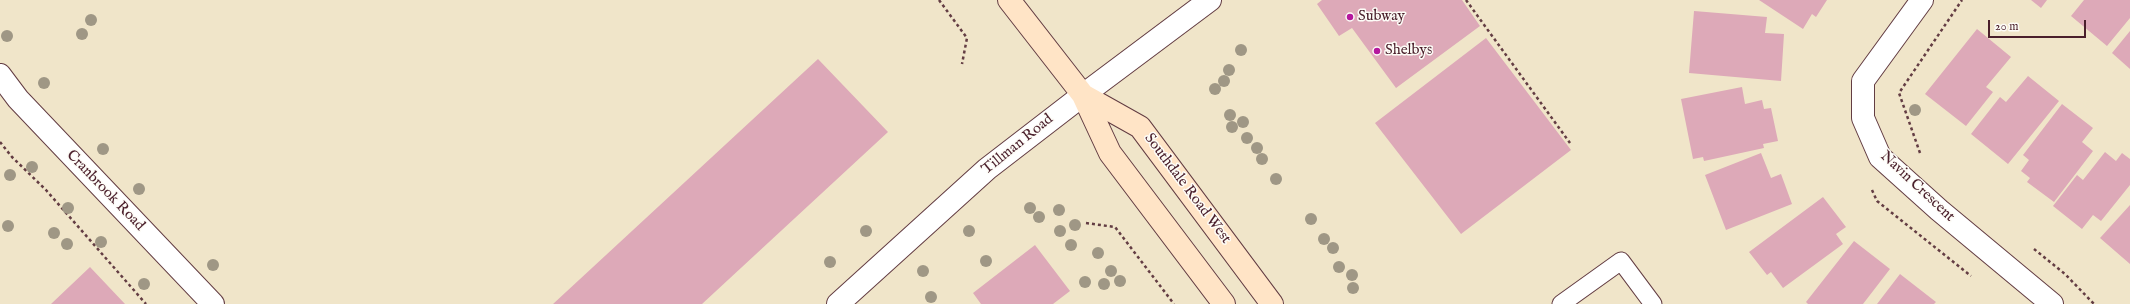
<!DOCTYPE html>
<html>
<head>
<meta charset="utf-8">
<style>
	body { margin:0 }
	#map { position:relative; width:2130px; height:304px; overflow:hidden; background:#f0e5c9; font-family:"IM FELL English",serif }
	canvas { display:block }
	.scale { position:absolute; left:1988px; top:20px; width:98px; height:18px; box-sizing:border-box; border:2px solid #4a1f2b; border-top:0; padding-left:5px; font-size:12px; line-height:14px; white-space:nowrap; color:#4a1f2b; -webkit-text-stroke:3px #fdfcf7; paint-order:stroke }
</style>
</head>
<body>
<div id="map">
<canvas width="2130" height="304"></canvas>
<div class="scale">20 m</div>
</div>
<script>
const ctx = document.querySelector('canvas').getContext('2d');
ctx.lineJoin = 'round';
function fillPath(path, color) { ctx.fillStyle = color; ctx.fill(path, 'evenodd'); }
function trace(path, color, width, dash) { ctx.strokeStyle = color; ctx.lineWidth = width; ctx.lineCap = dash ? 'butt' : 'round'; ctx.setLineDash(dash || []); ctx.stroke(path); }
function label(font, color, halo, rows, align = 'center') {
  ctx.font = font + ' "IM FELL English",serif'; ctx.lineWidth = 3; ctx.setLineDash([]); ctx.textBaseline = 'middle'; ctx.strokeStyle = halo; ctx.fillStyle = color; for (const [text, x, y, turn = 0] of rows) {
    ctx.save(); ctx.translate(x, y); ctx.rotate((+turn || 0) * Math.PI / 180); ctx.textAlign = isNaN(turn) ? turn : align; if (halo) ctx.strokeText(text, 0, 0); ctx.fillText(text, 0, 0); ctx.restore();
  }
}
const building = new Path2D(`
	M1322,0H1462L1480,26L1396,88L1352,28L1339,36L1317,4Z
	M1759,0H1827L1816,17L1812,14L1803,29Z
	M2031,0H2047L2041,8Z
	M2084,0H2130V18L2107,46L2071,16Z
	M1694,11L1767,17L1765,33L1784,34L1781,81L1689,73Z
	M1977,29L2011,57L1986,87L1993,92L1966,126L1925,94Z
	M2130,31V69L2112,53Z
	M1486,38L1571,150L1461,234L1375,123Z
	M818,59L888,132L702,304H553Z
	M2028,76L2059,101L2008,164L1971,134L2000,97L2006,102Z
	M1742,87L1745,104L1762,100L1764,109L1771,108L1778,141L1763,144L1764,148L1704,161L1703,157L1693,159L1681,99Z
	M2062,104L2093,128L2082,142L2093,151L2054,202L2027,182L2030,178L2021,171L2029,160L2023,155Z
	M2105,152L2116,161L2122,153L2130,159V185L2101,221L2093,215L2082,229L2053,206L2077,175L2083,180Z
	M1761,153L1771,178L1781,174L1792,204L1726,230L1705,175Z
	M1823,197L1846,227L1836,234L1843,244L1783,288L1771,272L1767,275L1749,252Z
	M2130,205V264L2100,238Z
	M1854,241L1890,269L1863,304H1808L1806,302Z
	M1035,245L1070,291L1053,304H981L973,293Z
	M90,267L125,304H51Z
	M1900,274L1936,302L1934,304H1877Z`);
const path = new Path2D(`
	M939,0L967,38L962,64
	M1466,0L1570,143
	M0,142L12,157L46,190L146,304
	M1920,153L1899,93L1962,0
	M1872,190L1877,201L1971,276
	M1086,223L1115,227L1174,304
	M2034,249L2065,274L2094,304`);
const service = new Path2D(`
	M1561,304L1621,261L1653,304`);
const minor = new Path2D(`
	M1922,0L1863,81V118L1880,157L1939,210L2052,304
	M1083,95L1210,0`);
const tertiary = new Path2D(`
	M0,75L18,99L213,304
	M838,304L987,169L1083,95`);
const secondary = new Path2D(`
	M1009,0L1083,95L1110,153L1224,304
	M1083,95L1140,127L1272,304`);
const trees = [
	[91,20],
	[82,34],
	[7,36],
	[1241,50],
	[1229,70],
	[1224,81],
	[44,83],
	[1215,89],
	[1915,110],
	[1230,115],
	[1243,122],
	[1232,127],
	[1247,138],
	[1257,148],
	[103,149],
	[1262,159],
	[32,167],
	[10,175],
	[1276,179],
	[139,189],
	[68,208],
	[1030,208],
	[1059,210],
	[1039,217],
	[1311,219],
	[1075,225],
	[8,226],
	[866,231],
	[969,231],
	[1060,231],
	[54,233],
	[1324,239],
	[101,242],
	[67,244],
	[1071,245],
	[1333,248],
	[1098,253],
	[986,261],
	[830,262],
	[213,265],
	[1339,267],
	[923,271],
	[1111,271],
	[1352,275],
	[1120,281],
	[1085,282],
	[144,284],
	[1104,284],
	[1353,288],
	[931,297]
];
const markers = [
	[1350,17,4,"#b5179e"],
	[1377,51,4,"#b5179e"]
];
const poiNames = [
	["Subway",1358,17],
	["Shelbys",1385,51]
];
const streetNames = [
	["Tillman Road",1018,145,-39],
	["Navin Crescent",1917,187,43],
	["Southdale Road West",1187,189,53],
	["Cranbrook Road",105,191,46]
];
fillPath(building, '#dda9b8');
trace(service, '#633d43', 19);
trace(minor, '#633d43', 24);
trace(tertiary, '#633d43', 24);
trace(secondary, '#633d43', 24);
trace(path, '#633d43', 2.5, [3, 3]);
trace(service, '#fff', 17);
trace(minor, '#fff', 22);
trace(tertiary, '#fff', 22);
trace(secondary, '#ffe4c6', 22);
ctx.fillStyle = '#9f9785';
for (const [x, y] of trees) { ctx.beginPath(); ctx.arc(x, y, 6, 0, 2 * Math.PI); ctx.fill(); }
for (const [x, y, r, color] of markers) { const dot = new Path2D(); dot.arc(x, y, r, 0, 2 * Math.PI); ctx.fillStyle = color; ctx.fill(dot); trace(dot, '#fdfcf7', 1.5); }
label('15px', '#4a1f2b', '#fdfcf7', poiNames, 'left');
label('15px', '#4a1f2b', '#fdfcf7', streetNames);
</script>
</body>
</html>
